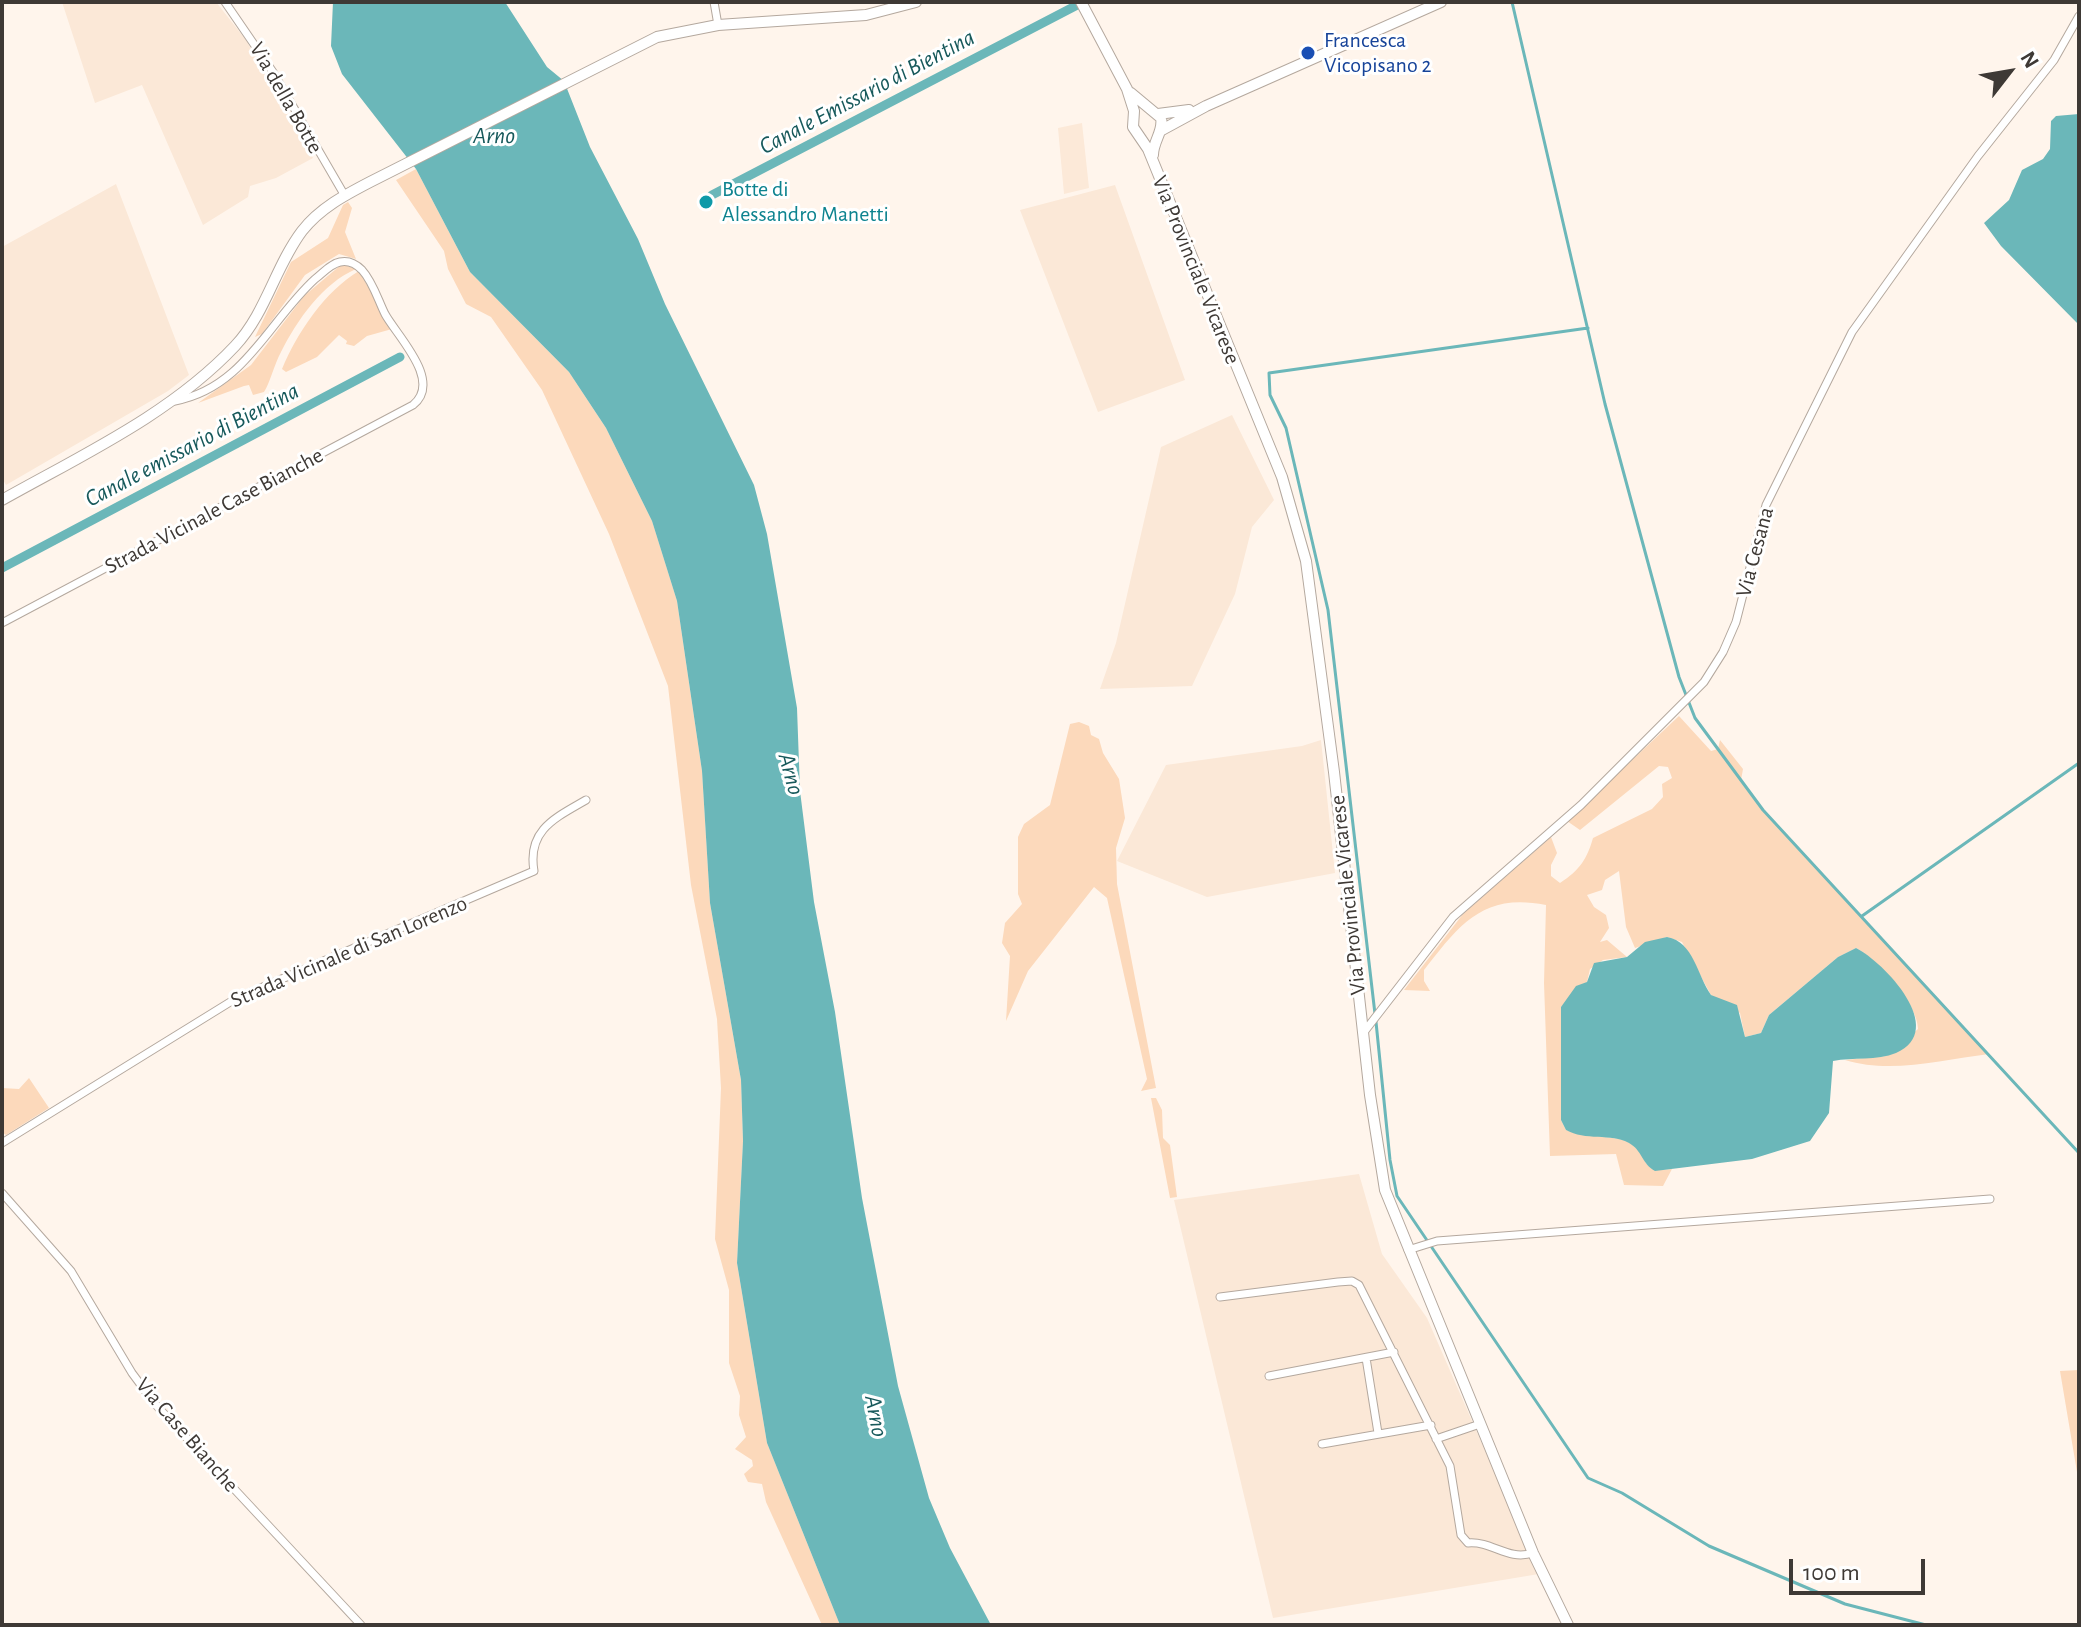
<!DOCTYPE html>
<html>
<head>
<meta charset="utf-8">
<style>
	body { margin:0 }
	#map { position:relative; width:2081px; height:1627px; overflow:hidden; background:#fff5ec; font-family:"Alegreya Sans",sans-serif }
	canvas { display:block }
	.frame { position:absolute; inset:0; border:4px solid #3e3935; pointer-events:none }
	.north { position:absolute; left:1969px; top:32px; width:80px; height:80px; -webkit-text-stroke:6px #fff; paint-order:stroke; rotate:59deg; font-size:22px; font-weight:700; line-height:32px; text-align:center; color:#3e3935 }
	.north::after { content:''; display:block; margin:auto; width:28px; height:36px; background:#3e3935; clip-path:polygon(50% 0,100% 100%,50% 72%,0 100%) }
	.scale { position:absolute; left:1789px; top:1559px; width:136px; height:36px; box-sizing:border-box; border:4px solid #3e3935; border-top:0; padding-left:10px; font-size:24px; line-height:28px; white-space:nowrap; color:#3e3935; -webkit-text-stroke:6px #fff; paint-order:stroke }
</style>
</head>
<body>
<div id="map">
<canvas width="2081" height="1627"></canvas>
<div class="frame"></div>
<div class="north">N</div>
<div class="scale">100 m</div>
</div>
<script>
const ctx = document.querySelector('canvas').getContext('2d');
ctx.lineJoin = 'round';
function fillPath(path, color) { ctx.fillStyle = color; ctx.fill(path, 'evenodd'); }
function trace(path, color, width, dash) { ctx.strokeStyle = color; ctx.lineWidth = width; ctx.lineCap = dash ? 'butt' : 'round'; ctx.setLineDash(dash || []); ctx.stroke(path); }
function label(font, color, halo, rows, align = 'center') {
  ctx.font = font + ' "Alegreya Sans",sans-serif'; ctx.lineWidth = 6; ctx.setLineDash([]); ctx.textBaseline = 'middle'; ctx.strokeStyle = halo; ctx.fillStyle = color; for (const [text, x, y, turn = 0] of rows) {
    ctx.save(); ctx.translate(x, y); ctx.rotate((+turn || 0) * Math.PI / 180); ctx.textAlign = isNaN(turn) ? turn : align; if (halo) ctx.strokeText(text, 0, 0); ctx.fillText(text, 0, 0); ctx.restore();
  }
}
const commercial = new Path2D(`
	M1082,123L1089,188L1064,194L1058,128Z`);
const built = new Path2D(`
	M62,2H216L246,40L313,158L276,178L250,186L248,197L203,225L142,85L95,103Z
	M116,184L189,375L168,391L6,485L2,478V247Z
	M1115,185L1185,380L1098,412L1020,210Z
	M1232,415L1274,500L1252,527L1235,594L1192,686L1100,689L1116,643L1161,447Z
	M1321,740L1335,873L1207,897L1117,861L1166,765L1302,746Z
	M1359,1174L1382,1254L1427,1318L1539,1574L1273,1618L1174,1200Z`);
const green = new Path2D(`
	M416,169L470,272L569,372L606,428L652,521L677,601L702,771L710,903L741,1080L743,1141L737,1263L767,1443L840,1625H822L766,1502L762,1484L748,1482L744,1474L753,1466L752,1460L735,1449L746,1437L739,1415L740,1396L729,1363V1290L715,1239L721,1088L717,1019L691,885L668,686L609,534L542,390L491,317L466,304L448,269L444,251L396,180Z
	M348,202L352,208L345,232L356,259L339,254L305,275L262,334L255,337L291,262L328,238L343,205Z
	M342,264L356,269C323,283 297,320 281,352C274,365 270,383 264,392L253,395L249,385L244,386L198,403L251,365L304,296Z
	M359,271L392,329L367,336L354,346L346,344L347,341L339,335L317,357L286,372L282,369C297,333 325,291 359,271Z
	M1679,716L1711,751L1718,749L1720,740L1743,769L1741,780L1763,810L1989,1054C1942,1060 1890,1074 1845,1060L1886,1056L1918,1029C1919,1006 1876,958 1856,948L1838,957L1769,1015L1761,1033L1745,1037L1740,1013L1711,995L1682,942L1667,937L1635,948L1626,927L1619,871L1605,880L1602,890L1587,895L1594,907L1606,915L1609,928L1600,942L1607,940L1627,957L1603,960L1590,969L1587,982L1561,1007V1120L1566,1130C1584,1137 1617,1136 1628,1142C1652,1154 1636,1174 1672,1169L1663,1186L1624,1185L1616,1154L1550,1156L1544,983L1546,905C1483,892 1459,925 1424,970V981L1430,991L1404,990L1463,914L1551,837L1557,853L1551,865V876L1560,883C1580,870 1587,859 1593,838L1652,809L1663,797L1662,784L1672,778L1668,767L1659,766L1580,830L1567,821Z
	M1079,722L1089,726L1091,735L1099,739L1103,753L1119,779L1125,818L1116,848L1117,884L1156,1088L1141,1091L1147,1079L1107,898L1094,887L1028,971L1006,1021L1010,956L1002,943L1005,923L1022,904L1018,894V837L1024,824L1050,805L1070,724Z
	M29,1078L49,1108L6,1135L2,1132V1088L19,1089Z
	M1151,1098H1156L1162,1110L1163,1138L1170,1145L1177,1197L1170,1198Z
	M2079,1370V1484L2060,1371Z`);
const water = new Path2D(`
	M333,2H505L547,67L564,81L590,147L638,239L665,304L754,485L767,534L797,708L800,791L814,902L835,1012L862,1198L898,1386L929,1498L950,1548L991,1625H840L767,1443L737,1263L743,1141L741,1080L710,903L702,771L677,601L652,521L606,428L569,372L470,272L416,169L342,74L331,46Z
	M2079,114V325L2001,246L1984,223L2009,200L2022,170L2043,159L2050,149L2051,121L2056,116Z
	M1667,937C1694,942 1697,975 1711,995L1737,1005L1745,1037L1761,1033L1769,1015L1838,957L1856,948C1884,962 1949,1030 1896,1053C1877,1061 1853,1057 1833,1061L1829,1113L1810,1141L1752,1159L1655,1171C1642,1164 1642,1150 1629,1143C1611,1133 1585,1141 1566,1130L1561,1120V1007L1576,986L1587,982L1594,963L1627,957L1645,942Z`);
const stream = new Path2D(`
	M1512,2L1605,404L1679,677L1695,718L1763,810L2079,1153
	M1862,916L2079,763
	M1375,1014L1328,610L1286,428L1270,395L1269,373L1588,328
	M1376,1022L1390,1160L1397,1196L1588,1478L1622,1493L1709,1546L1845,1604L1926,1625`);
const canal = new Path2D(`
	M712,195L1083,2
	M2,568L400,357`);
const minor = new Path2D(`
	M225,2L273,72L345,196
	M714,2L718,25
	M2,623L413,405C443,381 397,336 385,314C378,300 373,282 362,270C356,264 349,260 340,262C330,264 323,273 315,279C268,322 244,388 175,401
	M1364,1032L1453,917L1581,805L1704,682L1723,652L1736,622L1766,505L1852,332L1978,156L2054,60L2079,16
	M2,1143L235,999L534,871C527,830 555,818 586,800
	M2,1193L71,1271L132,1373L155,1404L361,1625
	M1408,1250L1437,1241L1990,1199
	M1220,1297L1338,1282L1352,1281L1359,1285L1450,1466L1461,1535L1468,1543C1493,1541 1507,1561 1533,1553
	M1366,1358L1378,1433
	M1269,1376L1394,1352
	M1436,1439L1480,1424
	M1322,1444L1431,1425`);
const secondary = new Path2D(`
	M1081,2L1127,89L1134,111L1133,127L1148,149L1282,477L1306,561L1334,772L1370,1095L1385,1190L1533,1553L1568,1625
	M1131,93L1161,118C1164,131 1153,141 1153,155
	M1158,114L1189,110
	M1160,131L1206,106L1441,2
	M2,500C82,455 171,414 235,346C266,313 275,267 302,231C320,208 345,195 370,182L657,37L718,25L866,15L916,2`);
const markers = [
	[1308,53,8,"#1a4fb4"],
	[706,202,8,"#0f9aa8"]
];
const transitNames = [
	["Francesca",1324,40],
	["Vicopisano 2",1324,65]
];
const streetNames = [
	["Via della Botte",286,98,60],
	["Via Provinciale Vicarese",1196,270,68],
	["Strada Vicinale Case Bianche",214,511,-28],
	["Via Cesana",1755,552,-75],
	["Via Provinciale Vicarese",1348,895,-96],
	["Strada Vicinale di San Lorenzo",349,952,-23],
	["Via Case Bianche",187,1435,49]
];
const cultureNames = [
	["Botte di",722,189],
	["Alessandro Manetti",722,214]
];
const waterNames = [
	["Canale Emissario di Bientina",867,92,-28],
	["Arno",494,136],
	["Canale emissario di Bientina",192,445,-28],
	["Arno",791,774,75],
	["Arno",876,1416,79]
];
fillPath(commercial, '#fce9d8');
fillPath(built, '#fbe8d7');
fillPath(green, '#fcd9bb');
fillPath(water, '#6bb7b9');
trace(stream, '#6bb7b9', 3);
trace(canal, '#6bb7b9', 9);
trace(minor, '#b4a89e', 9);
trace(secondary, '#b4a89e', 12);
trace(minor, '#fff', 7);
trace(secondary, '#fff', 10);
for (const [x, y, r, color] of markers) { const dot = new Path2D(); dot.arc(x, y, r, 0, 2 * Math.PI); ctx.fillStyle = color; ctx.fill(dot); trace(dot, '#fff', 3); }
label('22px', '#164399', '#fff', transitNames, 'left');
label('22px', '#3e3935', '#fff', streetNames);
label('22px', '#0d838f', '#fff', cultureNames, 'left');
label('italic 24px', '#17595b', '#fff', waterNames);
</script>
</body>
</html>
